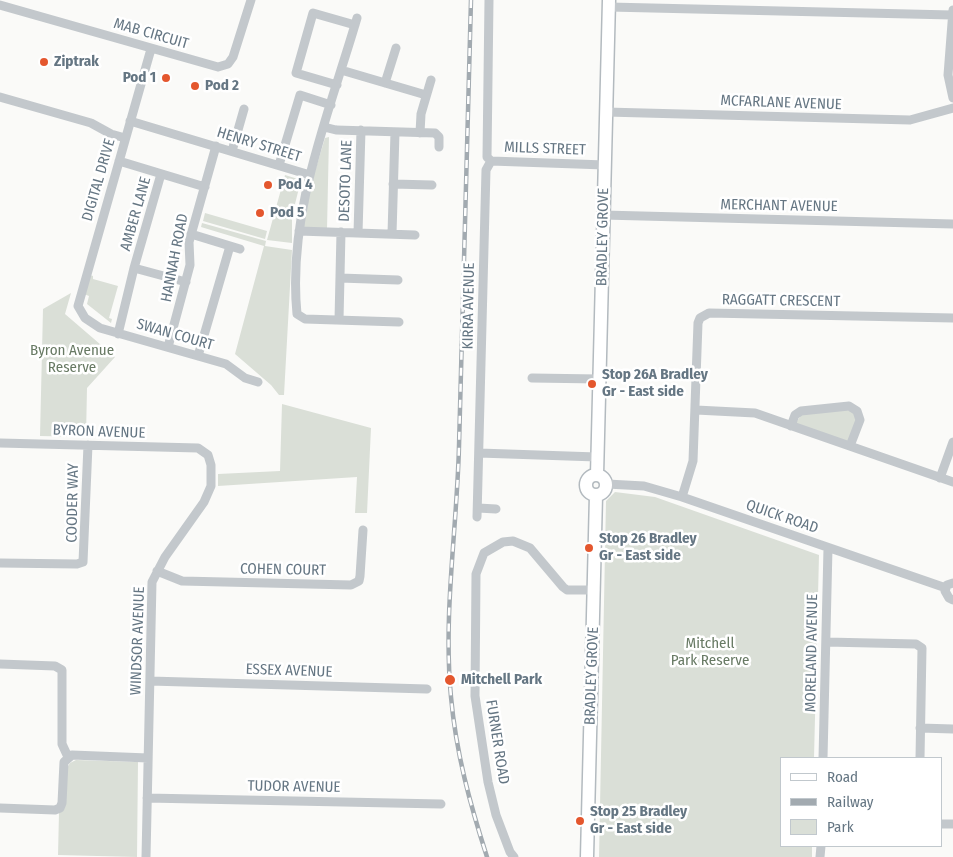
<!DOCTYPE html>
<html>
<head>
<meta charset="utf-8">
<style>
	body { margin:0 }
	#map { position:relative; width:953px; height:857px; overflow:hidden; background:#fafaf8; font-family:"Fira Sans Condensed",sans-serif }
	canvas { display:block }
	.legend { position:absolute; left:780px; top:757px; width:162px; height:90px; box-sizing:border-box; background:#fff; border:1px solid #c1c8cd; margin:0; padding:6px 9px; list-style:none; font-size:15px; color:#657683 }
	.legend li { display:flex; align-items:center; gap:10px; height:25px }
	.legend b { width:25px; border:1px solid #c1c8cd }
</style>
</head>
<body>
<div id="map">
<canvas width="953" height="857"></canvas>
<ul class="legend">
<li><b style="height:6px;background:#fff"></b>Road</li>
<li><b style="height:6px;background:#a2aab0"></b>Railway</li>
<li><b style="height:14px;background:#dadfd7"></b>Park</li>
</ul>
</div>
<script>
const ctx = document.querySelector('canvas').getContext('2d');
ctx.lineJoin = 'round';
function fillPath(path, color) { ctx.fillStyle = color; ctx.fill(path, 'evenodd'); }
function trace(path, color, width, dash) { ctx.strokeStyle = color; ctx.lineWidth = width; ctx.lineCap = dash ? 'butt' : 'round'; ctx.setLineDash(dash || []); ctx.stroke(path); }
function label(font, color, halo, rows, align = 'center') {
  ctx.font = font + ' "Fira Sans Condensed",sans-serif'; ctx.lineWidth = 5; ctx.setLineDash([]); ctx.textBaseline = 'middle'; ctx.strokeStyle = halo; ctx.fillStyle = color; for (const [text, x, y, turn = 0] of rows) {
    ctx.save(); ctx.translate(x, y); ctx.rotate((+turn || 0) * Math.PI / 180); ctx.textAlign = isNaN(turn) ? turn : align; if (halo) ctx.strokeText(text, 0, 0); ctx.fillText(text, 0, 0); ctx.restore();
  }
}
const green = new Path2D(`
	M329,137L327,229L304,227L302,214L325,138Z
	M285,175L301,180L292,216V243L267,240Z
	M205,213L267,231L265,239L203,221Z
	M202,223L266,241L265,246L292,250L284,395H279L271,385L235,354L264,246L201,227Z
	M90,275L93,276V279L118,286L109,318L112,319L111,323L87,304L89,296L84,294Z
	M71,293L65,314L115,357L87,388L86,437L40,436L43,309Z
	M282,404L371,428L367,513H355L357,477L218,486V474L280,471Z
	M847,410L855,413L858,420L849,444L795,425L802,413Z
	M615,492L655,497L819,555L814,758H782V846H812V857H599L606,501Z
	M76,760L138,762L137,857L58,855L59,813L65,807L67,768L70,763Z`);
const street = new Path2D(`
	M489,0L487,157L491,161L605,165
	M0,5L218,67L228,64L233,57L251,0
	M609,7L952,15
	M953,10L948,75L953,98
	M357,18C329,114 287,212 297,314L305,319L399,322
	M151,49L78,306L85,318L100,328L226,364L245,378L258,382
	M341,70L426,95
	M385,83L396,48
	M337,85L296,73L313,13L355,25
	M0,97L91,123L111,134L125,138
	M606,112L910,120L953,108
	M130,121L310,175
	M324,127L336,130L435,133L439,137V147
	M420,133L421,114L431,80
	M232,151L244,109
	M119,161L205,187
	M279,165L300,95L331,105
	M161,174L134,268L186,282
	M393,184L432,185
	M603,215L953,224
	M299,231L415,235
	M358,233L361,130
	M191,234L240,249
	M392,234L395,132
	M340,278L398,280
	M339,320L341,232
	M118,334L134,268
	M168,347L190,265L189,242L216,146
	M198,356L230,246
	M532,378L599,379
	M696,410L755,413L953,482
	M791,426L795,415L801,411L849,406L857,411L860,420L850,446
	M0,443L198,448L208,455L211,465V486L204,502L165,557L152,582L146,857
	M479,453L597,457
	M940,478L953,442
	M607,484L644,486L682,497L946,588
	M682,497L693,461L698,323L700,318L709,313L953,318
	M478,508L496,509
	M477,517L486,170L491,161
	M0,563L77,564L83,562L88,445
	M157,571L182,581L351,585L359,581L360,576L363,530
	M953,583L947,585L945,591L949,598L953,600
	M826,642L916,644L922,648L920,758
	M0,664L55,666L62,670V744L68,757
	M150,681L427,689
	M920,728L953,729
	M823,758L828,548
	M147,798L441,804
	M0,808L55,810L60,808L62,803L64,762L72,755L148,758
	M942,824H953
	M514,857L510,852L496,815L488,782L475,696L476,574L484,553L503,542L513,541L530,548L563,587L567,590H595
	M820,857L821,846`);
const secondary = new Path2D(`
	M586 485a10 10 0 1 1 20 0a10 10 0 1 1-20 0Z
	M597,475L609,0
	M587,857L596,495`);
const rail = new Path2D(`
	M471,0C467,149 463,297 459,446C457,529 443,614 451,697C456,753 470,804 487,857`);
const markers = [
	[44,62,5,"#e4572e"],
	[166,78,5,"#e4572e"],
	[195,86,5,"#e4572e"],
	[268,185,5,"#e4572e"],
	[260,213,5,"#e4572e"],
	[592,384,5,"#e4572e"],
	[589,548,5,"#e4572e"],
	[450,680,6,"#e4572e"],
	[580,821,5,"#e4572e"]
];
const streetNames = [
	["MAB CIRCUIT",151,34,16],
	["MCFARLANE AVENUE",781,103,2],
	["HENRY STREET",259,145,17],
	["MILLS STREET",545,149,2],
	["DIGITAL DRIVE",99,180,-74],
	["DESOTO LANE",346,181,-88],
	["MERCHANT AVENUE",779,206,1],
	["AMBER LANE",136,214,-74],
	["BRADLEY GROVE",603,237,-89],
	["HANNAH ROAD",175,258,-79],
	["RAGGATT CRESCENT",781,301,1],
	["KIRRA AVENUE",469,306,-89],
	["SWAN COURT",175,335,16],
	["BYRON AVENUE",99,432,2],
	["COODER WAY",73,503,-89],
	["QUICK ROAD",782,517,19],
	["COHEN COURT",283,570,1],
	["WINDSOR AVENUE",138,641,-88],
	["MORELAND AVENUE",812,653,-89],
	["ESSEX AVENUE",289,671,2],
	["BRADLEY GROVE",592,676,-88],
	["FURNER ROAD",497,742,81],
	["TUDOR AVENUE",294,787,1]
];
const poiNames = [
	["Ziptrak",54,62],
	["Pod 1",156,78,"right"],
	["Pod 2",205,86],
	["Pod 4",278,185],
	["Pod 5",270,213],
	["Stop 26A Bradley",602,375],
	["Gr - East side",602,392],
	["Stop 26 Bradley",599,539],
	["Gr - East side",599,556],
	["Mitchell Park",461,680],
	["Stop 25 Bradley",590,812],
	["Gr - East side",590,829]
];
const parkNames = [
	["Byron Avenue",72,351],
	["Reserve",72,368],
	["Mitchell",710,644],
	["Park Reserve",710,661]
];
fillPath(green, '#dadfd7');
trace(secondary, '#b3babf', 15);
trace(street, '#c3c8cc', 9);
trace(secondary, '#fff', 12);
trace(rail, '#a2aab0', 4.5);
trace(rail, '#fff', 2.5, [8]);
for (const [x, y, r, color] of markers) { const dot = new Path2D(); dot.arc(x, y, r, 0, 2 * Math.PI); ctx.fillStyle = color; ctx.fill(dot); trace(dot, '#fff', 2); }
label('15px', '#657683', '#fff', streetNames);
label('bold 15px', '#657683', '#fff', poiNames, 'left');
label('15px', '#687a64', '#fff', parkNames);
</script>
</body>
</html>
